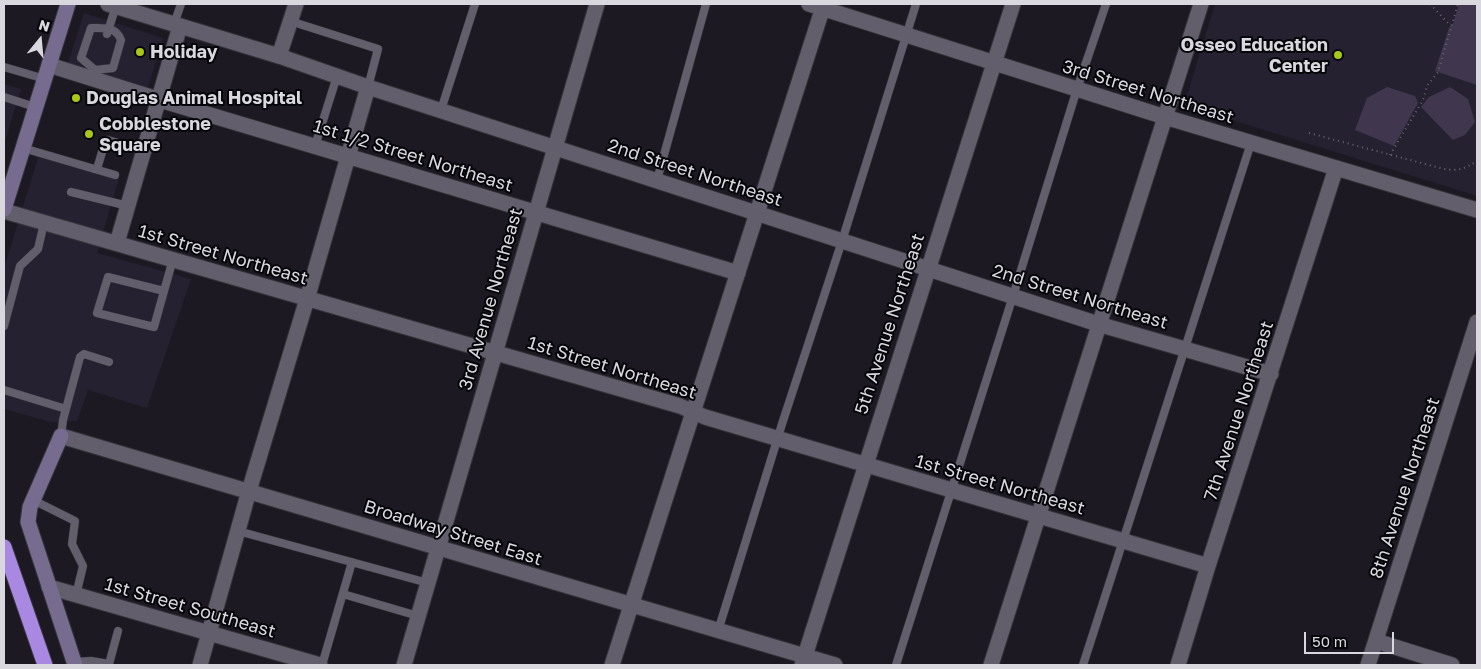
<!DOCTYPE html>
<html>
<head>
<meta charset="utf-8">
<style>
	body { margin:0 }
	#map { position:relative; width:1481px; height:669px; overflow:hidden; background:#1c1923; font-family:"Golos Text",sans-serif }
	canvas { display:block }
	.frame { position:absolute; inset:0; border:5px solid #dad8df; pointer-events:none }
	.north { position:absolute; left:15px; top:15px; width:50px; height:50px; -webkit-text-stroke:4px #060509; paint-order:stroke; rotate:17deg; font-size:14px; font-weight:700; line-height:20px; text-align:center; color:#dad8df }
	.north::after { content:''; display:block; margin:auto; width:18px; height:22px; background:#dad8df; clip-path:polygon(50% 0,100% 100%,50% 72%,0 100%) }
	.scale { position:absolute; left:1304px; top:632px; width:90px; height:22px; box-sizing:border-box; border:2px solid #dad8df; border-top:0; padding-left:6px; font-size:15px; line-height:18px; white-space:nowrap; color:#dad8df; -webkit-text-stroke:4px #060509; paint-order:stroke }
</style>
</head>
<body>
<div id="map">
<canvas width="1481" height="669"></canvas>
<div class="frame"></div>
<div class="north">N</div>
<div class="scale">50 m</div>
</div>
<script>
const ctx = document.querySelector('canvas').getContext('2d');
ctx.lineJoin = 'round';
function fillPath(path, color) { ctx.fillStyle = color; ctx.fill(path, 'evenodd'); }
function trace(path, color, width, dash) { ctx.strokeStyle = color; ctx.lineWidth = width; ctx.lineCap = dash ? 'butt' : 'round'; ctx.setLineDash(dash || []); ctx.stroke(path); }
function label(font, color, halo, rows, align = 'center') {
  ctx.font = font + ' "Golos Text",sans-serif'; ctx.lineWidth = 4; ctx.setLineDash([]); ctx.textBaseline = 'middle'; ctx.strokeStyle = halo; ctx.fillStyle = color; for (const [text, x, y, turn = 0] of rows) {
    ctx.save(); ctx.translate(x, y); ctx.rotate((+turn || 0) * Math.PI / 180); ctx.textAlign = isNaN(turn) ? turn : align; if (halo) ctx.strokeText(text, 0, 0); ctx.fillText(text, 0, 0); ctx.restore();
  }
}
const built = new Path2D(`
	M1215,4H1477V196L1184,105Z
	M84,13L163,38L147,91L67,66Z
	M4,84L21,89L4,144Z
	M39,155L119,178L97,253L191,279L147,408L88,390L77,421L51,422L4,409V268Z`);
const green = new Path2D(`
	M1459,4H1477V85L1435,71L1449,28L1453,24Z
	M1387,87L1415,96L1418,103L1394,146L1355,130L1367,98Z
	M1450,87L1468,99L1475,122L1465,135L1453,140L1421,107L1429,97Z`);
const path = new Path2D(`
	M1430,4L1451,26
	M1309,133L1444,169C1459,171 1464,169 1477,161
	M1390,155L1423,100L1427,86L1438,72L1458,4`);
const lane = new Path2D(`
	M290,21L378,49L368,87
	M174,24L181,4
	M91,28C103,28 116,26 121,40L113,68L95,70L81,58Z
	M107,34L116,6
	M4,67L45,79
	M4,97L35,107
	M441,110L475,4
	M315,146L337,76
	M23,148L115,175
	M97,169L105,142L108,140L144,151
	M657,180L706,4
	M71,192L128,206
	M164,291L108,277L97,313L154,327L173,259
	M4,326L20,266L38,249L44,223
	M4,390L66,409
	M61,436L63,420L80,357L84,354L109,362
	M33,500L75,521L72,544L83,566L76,595
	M238,531L428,583
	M343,594L418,616
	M718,631L782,424L842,241L916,4
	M74,662L91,661L109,664L118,631
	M322,665L352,562
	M896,665L1013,296L1077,89L1106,4
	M1083,665L1251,143`);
const street = new Path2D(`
	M108,4L279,56L368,87L1098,324L1271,374
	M809,4L1165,117L1477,210
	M279,56L296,4
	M49,65L170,103L738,273
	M4,211L680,406L705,417L1208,566
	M117,243L180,26
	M61,436L835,665
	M49,587L320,665
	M1376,641L1452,665
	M200,665L249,491L307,299L368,87
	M404,665L597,4
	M612,665L824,4
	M802,665L1013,4
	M991,665L1201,4
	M1178,665L1208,566L1336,168
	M1368,665L1477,322`);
const secondary = new Path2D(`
	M4,209L68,4
	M61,436L30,507L28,522L75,665`);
const highway = new Path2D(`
	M4,547L45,665`);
const markers = [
	[140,52,5,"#a9c719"],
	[1338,55,5,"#a9c719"],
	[76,98,5,"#a9c719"],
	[89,134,5,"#a9c719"]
];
const poiNames = [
	["Osseo Education",1328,45,"right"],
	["Center",1328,66,"right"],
	["Holiday",150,52],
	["Douglas Animal Hospital",86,98],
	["Cobblestone",99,124],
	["Square",99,145]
];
const streetNames = [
	["3rd Street Northeast",1148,92,17],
	["1st 1/2 Street Northeast",413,156,17],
	["2nd Street Northeast",695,173,18],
	["1st Street Northeast",223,255,16],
	["2nd Street Northeast",1080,297,17],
	["3rd Avenue Northeast",491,299,-74],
	["5th Avenue Northeast",890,324,-72],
	["1st Street Northeast",612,368,17],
	["7th Avenue Northeast",1239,411,-72],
	["1st Street Northeast",1000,485,16],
	["8th Avenue Northeast",1405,488,-72],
	["Broadway Street East",453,533,17],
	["1st Street Southeast",190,608,16]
];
fillPath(built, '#262131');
fillPath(green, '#40374f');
trace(lane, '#35333a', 9);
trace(street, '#35333a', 17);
trace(secondary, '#35333a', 17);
trace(highway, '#35333a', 17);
trace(path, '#68656e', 2, [1, 4]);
trace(lane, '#625e6b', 8);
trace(street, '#625e6b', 15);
trace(secondary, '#776b8f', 15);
trace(highway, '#a988e2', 15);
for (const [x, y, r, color] of markers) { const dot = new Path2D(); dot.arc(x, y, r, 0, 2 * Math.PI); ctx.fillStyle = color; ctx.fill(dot); trace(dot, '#060509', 2); }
label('bold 18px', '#dad8df', '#060509', poiNames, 'left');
label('18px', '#dad8df', '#060509', streetNames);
</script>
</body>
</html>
